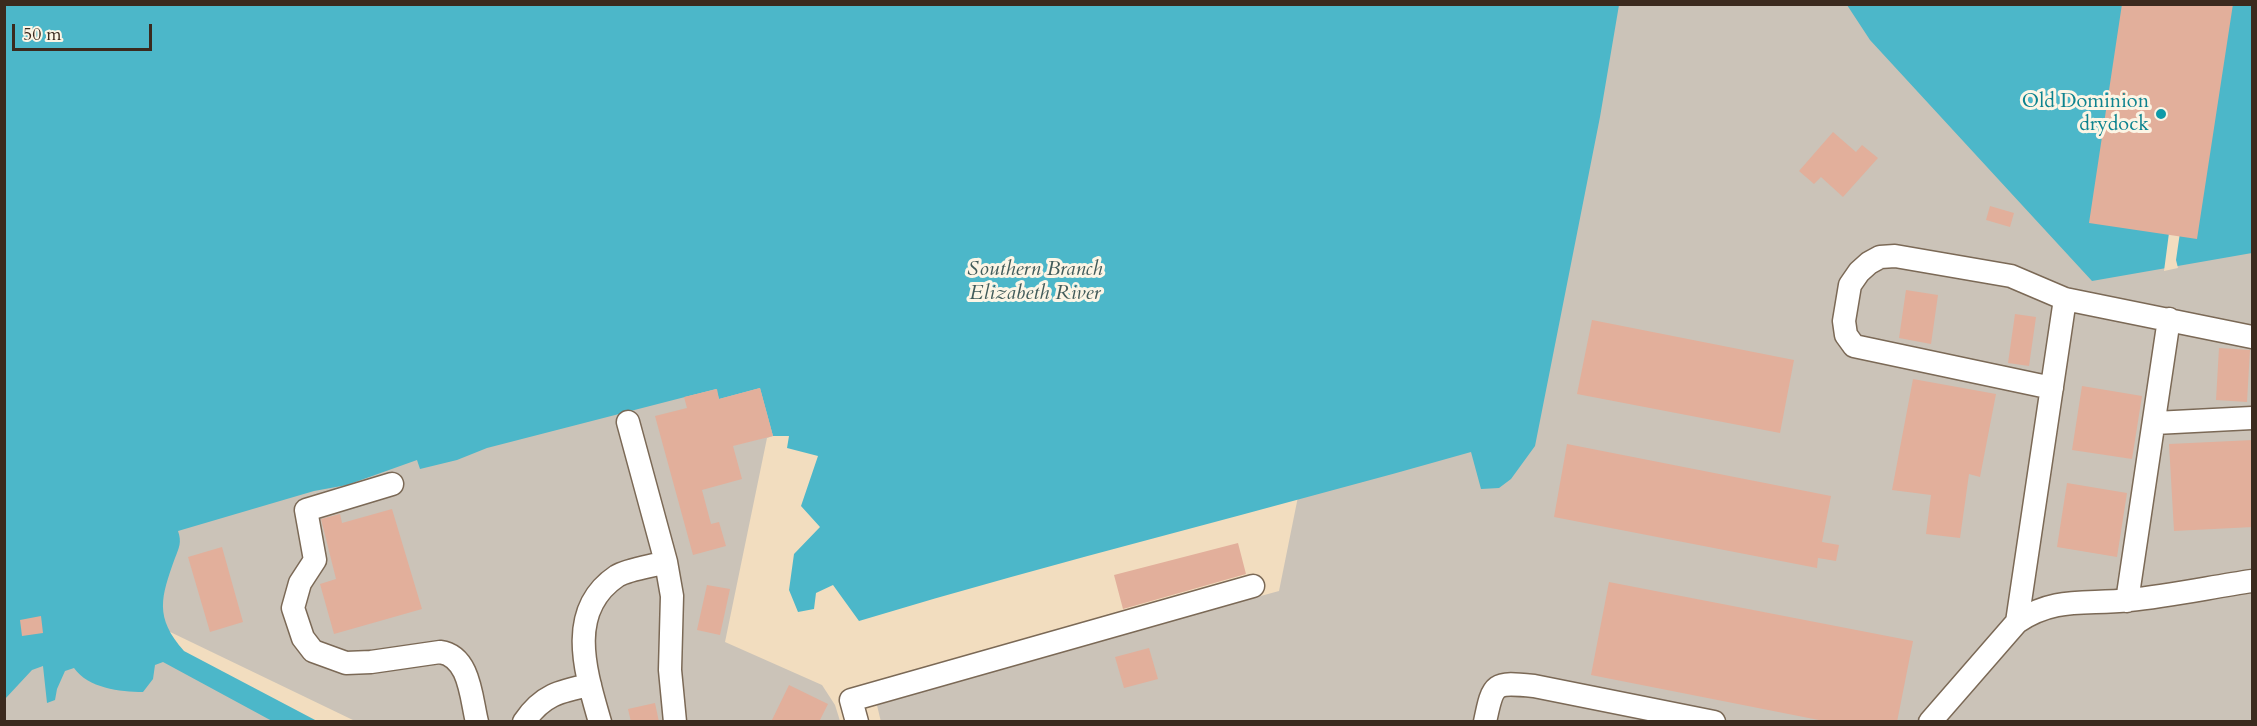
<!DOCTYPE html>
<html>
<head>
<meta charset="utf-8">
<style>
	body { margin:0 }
	#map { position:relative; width:2257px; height:726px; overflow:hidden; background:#f2ddbf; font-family:Cardo,serif }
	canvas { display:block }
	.frame { position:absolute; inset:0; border:6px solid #3b2a1e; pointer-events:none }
	.scale { position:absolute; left:12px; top:24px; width:140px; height:27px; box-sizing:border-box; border:3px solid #3b2a1e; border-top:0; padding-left:8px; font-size:18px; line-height:21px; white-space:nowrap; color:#3b2a1e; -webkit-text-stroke:4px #fcf5e5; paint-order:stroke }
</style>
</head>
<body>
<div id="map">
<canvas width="2257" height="726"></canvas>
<div class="frame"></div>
<div class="scale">50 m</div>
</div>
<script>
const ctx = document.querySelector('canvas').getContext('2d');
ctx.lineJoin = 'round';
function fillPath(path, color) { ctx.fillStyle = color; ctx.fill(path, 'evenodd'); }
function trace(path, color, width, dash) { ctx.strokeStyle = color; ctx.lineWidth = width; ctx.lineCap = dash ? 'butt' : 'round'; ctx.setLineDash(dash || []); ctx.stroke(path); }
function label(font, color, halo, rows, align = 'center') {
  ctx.font = font + ' Cardo,serif'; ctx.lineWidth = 6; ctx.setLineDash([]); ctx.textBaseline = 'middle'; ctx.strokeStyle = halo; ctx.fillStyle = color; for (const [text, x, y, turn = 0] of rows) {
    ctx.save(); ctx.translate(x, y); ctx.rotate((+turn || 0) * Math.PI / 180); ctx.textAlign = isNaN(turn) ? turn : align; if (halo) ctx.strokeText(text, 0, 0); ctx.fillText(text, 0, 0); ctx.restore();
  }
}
const industrial = new Path2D(`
	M1397,5H2252V721L881,722L876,701L1279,591Z
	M829,50L773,436L767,438L725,642L822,685L835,705L840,721H355L164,629L154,649L294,721H5V141Z`);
const water = new Path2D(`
	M5,5H1619L1600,117L1535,446L1511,479L1499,488L1481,489L1471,452C1267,510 1061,560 859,621L833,585L816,593L814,609L798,612L789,590L794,554L820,527L801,506L818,456L787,448L789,436H773L760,388L719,399L716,389L487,448L457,460L420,469L417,460L347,485L314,491L178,531C182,542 179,548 175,558C161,597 154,617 184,651L317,721H272L163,662L155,665L153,679L143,692C120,692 88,688 74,668L65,671L57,689L55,700L47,703L43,666L32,670L5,699Z
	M1847,5H2252V253L2092,281L1870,40Z`);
const pier = new Path2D(`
	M2172,210L2183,212L2176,260L2178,268L2164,271Z`);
const building = new Path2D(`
	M2122,4H2233L2197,239L2089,223Z
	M1833,132L1856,152L1862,145L1878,158L1843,197L1821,177L1814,184L1799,171Z
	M1990,206L2014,213L2010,227L1986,220Z
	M1906,290L1938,295L1931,344L1899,338Z
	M2015,314L2036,317L2029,366L2008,363Z
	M1592,320L1794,360L1780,433L1577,394Z
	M2219,348L2250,350L2247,402L2216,400Z
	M1913,379L1996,394L1980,477L1969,474L1960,538L1926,534L1931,495L1892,490Z
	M2082,386L2142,396L2132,459L2072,450Z
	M760,388L773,436L733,446L742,479L702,490L711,524L719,522L726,546L693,555L655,416L687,408L684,397L717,389L719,399Z
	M2253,440V527L2174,531L2169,444Z
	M1567,444L1831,496L1822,542L1839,545L1836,561L1818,558L1817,568L1554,517Z
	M2067,483L2127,493L2117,557L2057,547Z
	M392,509L422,609L334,634L320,584L336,579L321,519L340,514L342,523Z
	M1238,543L1246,574L1123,609L1114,575Z
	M222,547L243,622L210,632L188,557Z
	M1609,582L1913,641L1897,722H1829L1591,675Z
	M707,585L730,589L720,635L697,630Z
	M41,616L43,633L22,636L20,620Z
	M1149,648L1158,679L1124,688L1115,657Z
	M789,685L828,704L819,722H771Z
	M655,703L659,722H631L628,709Z`);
const path = new Path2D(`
	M4,194L9,195`);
const minor = new Path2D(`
	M2052,388L1854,346L1846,335L1844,321L1850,285L1859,272L1869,263L1880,257L1895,256L2011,276L2065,299L2252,337
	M628,422L666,562
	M2155,423L2252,418
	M392,484L306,510L315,560L300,583L293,608L303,638L313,651L346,663L371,662L440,652C470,656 471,698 477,722
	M2127,601L2169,319
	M2017,622C2056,596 2086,605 2129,600C2170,596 2211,587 2252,581
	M524,722C542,695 560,691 590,685
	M600,722C586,673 565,611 617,576C628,569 653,566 666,562L672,596L670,670L675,722
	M857,722L851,700L1253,586
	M1485,722C1493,682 1494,682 1534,686L1714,722
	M1930,722L2017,622L2065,299`);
const markers = [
	[2161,114,6,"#0f9aa8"]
];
const cultureNames = [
	["Old Dominion",2149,102],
	["drydock",2149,125]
];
const waterNames = [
	["Southern Branch",1035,270],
	["Elizabeth River",1035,294]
];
fillPath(industrial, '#cbc3b8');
fillPath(water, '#4cb7c9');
fillPath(pier, '#f2ddbf');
fillPath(building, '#e2af9b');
trace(minor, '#7b6956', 25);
trace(path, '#7b6956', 3, [1.5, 4.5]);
trace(minor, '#fff', 22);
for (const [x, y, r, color] of markers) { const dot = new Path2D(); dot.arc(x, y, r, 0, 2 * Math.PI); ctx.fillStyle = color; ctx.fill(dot); trace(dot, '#fcf5e5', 2); }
label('20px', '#0d838f', '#fcf5e5', cultureNames, 'right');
label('italic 21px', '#415b5a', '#fcf5e5', waterNames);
</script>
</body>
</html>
